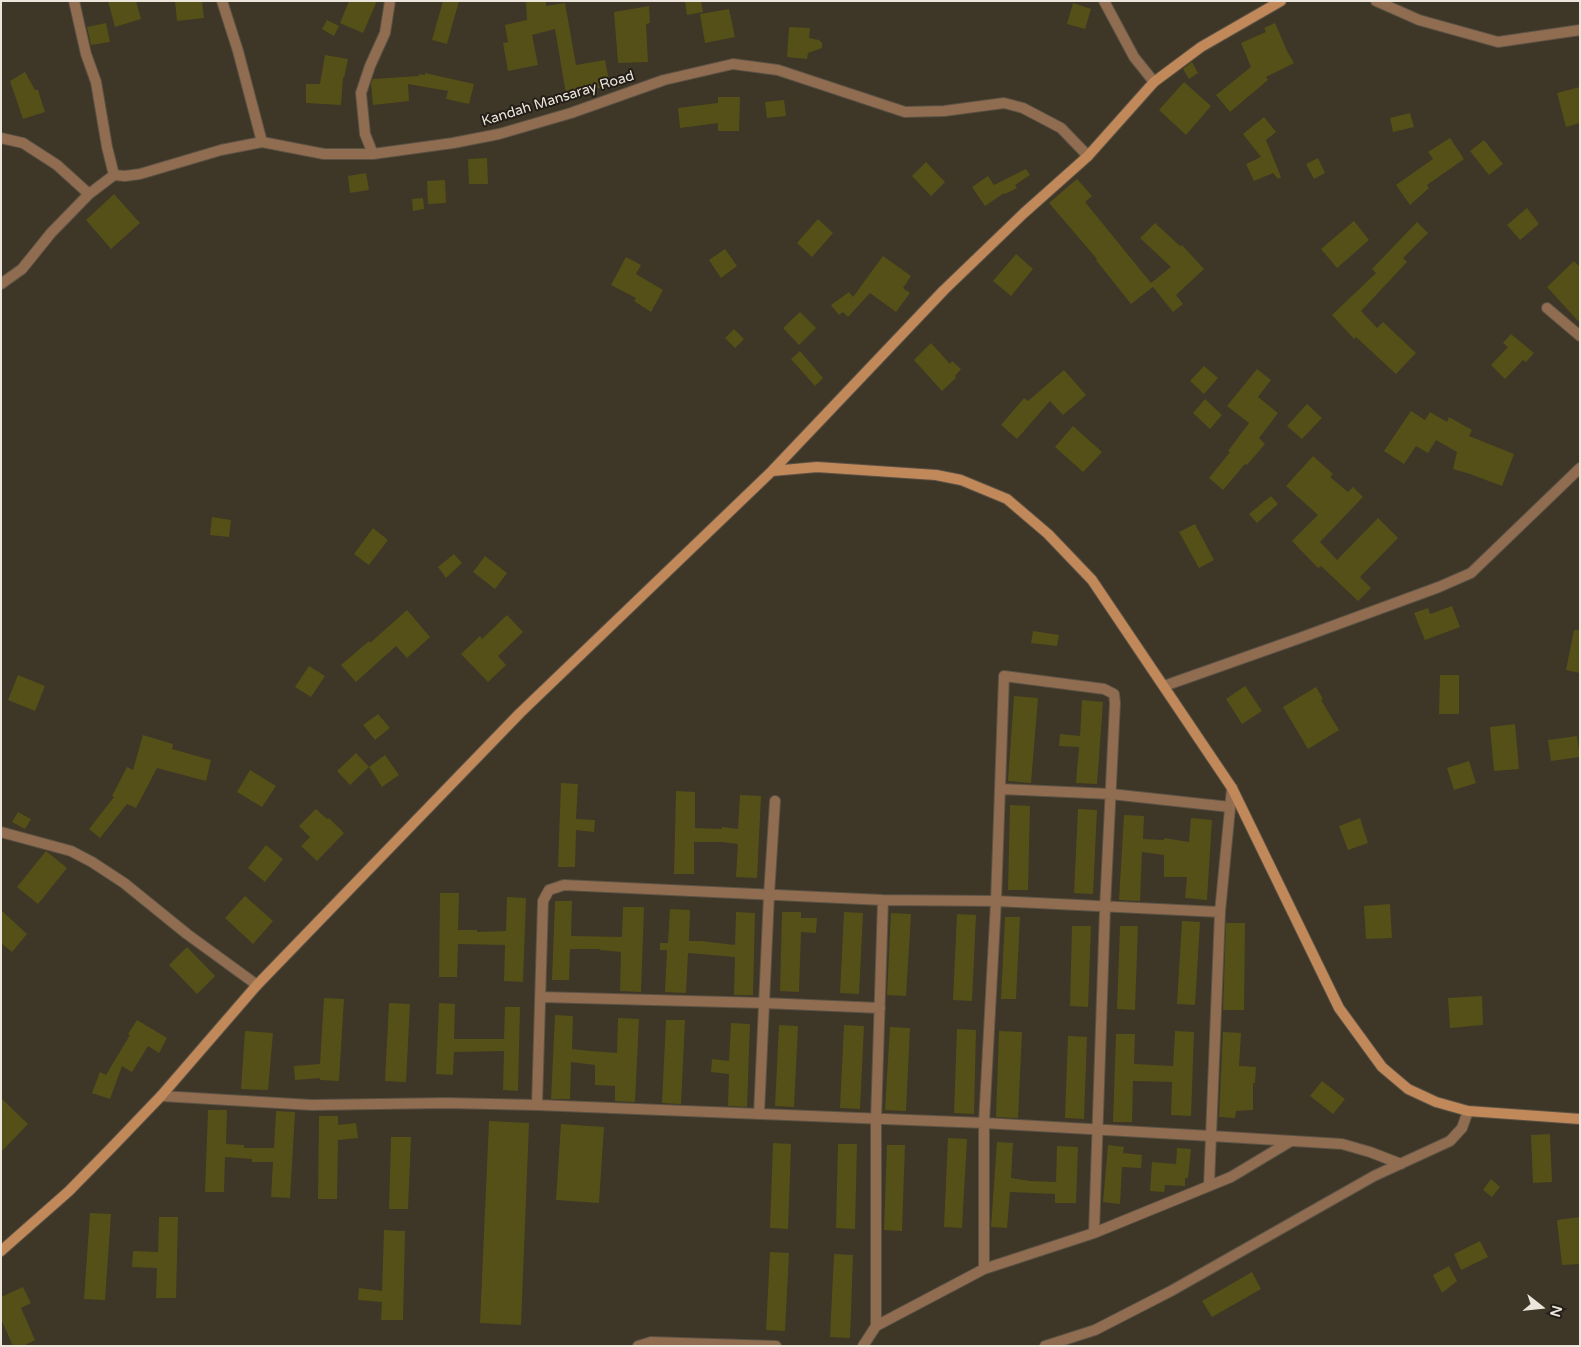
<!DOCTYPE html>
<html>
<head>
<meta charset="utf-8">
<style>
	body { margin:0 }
	#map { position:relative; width:1581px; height:1347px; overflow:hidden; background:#3e3627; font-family:"Varela Round",sans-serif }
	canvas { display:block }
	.frame { position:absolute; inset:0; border:2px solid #ebe5dc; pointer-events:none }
	.north { position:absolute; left:1516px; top:1282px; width:50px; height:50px; -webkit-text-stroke:4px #221e17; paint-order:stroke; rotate:106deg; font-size:14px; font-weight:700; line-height:20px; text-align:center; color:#ebe5dc }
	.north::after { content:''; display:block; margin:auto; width:18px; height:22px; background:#ebe5dc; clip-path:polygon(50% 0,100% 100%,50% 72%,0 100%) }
</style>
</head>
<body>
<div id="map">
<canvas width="1581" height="1347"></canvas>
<div class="frame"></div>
<div class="north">N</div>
</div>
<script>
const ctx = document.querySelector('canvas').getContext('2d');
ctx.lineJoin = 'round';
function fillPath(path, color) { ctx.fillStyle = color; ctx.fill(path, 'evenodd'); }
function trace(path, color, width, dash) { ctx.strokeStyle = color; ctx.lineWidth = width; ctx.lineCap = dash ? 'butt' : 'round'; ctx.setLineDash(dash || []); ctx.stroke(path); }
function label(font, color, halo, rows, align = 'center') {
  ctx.font = font + ' "Varela Round",sans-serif'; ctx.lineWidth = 4; ctx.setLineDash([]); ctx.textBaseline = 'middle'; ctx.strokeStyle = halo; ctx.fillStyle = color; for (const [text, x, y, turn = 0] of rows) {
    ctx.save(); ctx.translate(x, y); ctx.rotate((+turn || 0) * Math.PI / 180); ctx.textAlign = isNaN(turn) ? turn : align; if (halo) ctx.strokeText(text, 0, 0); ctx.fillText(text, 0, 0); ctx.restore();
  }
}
const building = new Path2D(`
	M108,1H136L141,19L115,27Z
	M175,1H202L204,18L177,21Z
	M349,1H377L363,33L340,23Z
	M443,1H459L447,44L432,40Z
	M526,1H546V6L565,3L576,65L605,60L610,86L566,94L555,29L532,35L538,65L508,71L503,43L508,42L505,25L527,20Z
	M685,1H701L703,12L687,15Z
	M1073,3L1091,9L1085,29L1067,24Z
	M649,6L650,23L646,24L648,62L618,63L614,12Z
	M729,9L735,37L705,43L700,14Z
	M327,20L339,26L334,36L322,29Z
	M106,23L110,42L91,45L87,27Z
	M1275,23L1287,51L1294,63L1266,77L1268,80L1230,112L1216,95L1251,67L1241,43L1266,32L1264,28Z
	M789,27L810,28L809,38L819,40L822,43V48L808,53L807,59L787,57Z
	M325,55L348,59L344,78L343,77L341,105L306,103V84H320Z
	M1192,62L1198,73L1189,79L1183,69Z
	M25,72L35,90H38L45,112L23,119L10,81Z
	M425,73L474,84L469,104L446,99L448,91L408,84L409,101L373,105L371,83L373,79L419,76V74L425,75Z
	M1184,82L1211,106L1186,135L1159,110Z
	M1580,87V123L1566,127L1557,93Z
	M718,97H740L739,131H718V123L680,128L678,108L718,103Z
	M784,100L786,116L767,118L765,102Z
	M1410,113L1414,127L1393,132L1390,118Z
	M1264,117L1276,132L1266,140L1281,177L1278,179L1273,173L1254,181L1246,164L1261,157L1243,134Z
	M1450,138L1464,159L1427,185L1429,188L1410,205L1396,185L1433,159L1428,152Z
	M1484,140L1503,164L1489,175L1470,151Z
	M487,158L488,184H469L468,159Z
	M1318,158L1325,173L1314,179L1306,164Z
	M926,162L945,182L931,196L912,176Z
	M1026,169L1030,175L1015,185L1017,188L1005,194L1004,193L985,206L972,187L988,176L994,185Z
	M366,173L369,190L350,193L348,176Z
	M1077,179L1092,196L1085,202L1151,283L1171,267L1140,238L1155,223L1180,246L1182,245L1204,269L1176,295L1183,304L1173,312L1153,287L1131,304L1096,260L1097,259L1049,203Z
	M445,180L446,203L428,204L427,181Z
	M114,194L140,223L111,249L86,220Z
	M423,198L424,209L413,211L412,199Z
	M1527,208L1539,224L1520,240L1507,225Z
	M818,219L833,233L812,257L797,243Z
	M1354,221L1369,240L1337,268L1321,249Z
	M1417,222L1428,233L1403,258L1407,262L1361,311L1377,328L1383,322L1416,353L1396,374L1356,337L1354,339L1332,315L1376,273L1372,269Z
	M725,249L737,266L721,278L709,260Z
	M1016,254L1033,269L1011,296L993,281Z
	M883,256L911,276L903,288L910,293L896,312L870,293L848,317L843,312L839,315L831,305L849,292L853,297Z
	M626,257L641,265L636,274L663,290L651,312L634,301L636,298L611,285Z
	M1574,261L1580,267V323L1547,287Z
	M800,312L816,328L799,345L783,328Z
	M734,329L744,339L735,348L725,338Z
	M1511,334L1534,353L1526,362L1523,360L1505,379L1491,365L1508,347L1503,343Z
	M931,343L950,364L952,361L961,369L955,376L956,378L942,391L914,360Z
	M800,351L823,378L815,386L791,359Z
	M1204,366L1218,378L1204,394L1190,381Z
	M1257,369L1271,380L1258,397L1278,413L1259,438L1265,444L1247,465L1245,464L1223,490L1209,478L1230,452L1228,451L1249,423L1227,406Z
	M1064,370L1086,395L1063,415L1050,401L1017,439L1001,425L1024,398L1028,401Z
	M1205,399L1222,415L1210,429L1193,413Z
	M1307,404L1322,418L1302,439L1287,426Z
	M1411,411L1425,420L1430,412L1447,422L1449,417L1472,430L1469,436L1514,454L1502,486L1470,474L1453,469L1457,452L1436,440L1428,453L1416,446L1404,464L1384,451Z
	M1073,426L1102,452L1083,472L1055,447Z
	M1313,456L1333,474L1330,477L1348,492L1353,487L1363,497L1320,542L1337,560L1378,518L1398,538L1360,577L1371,588L1358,601L1321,566L1318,568L1292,541L1318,515L1286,486Z
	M1271,496L1278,504L1257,523L1249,514Z
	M212,517L231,520L229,537L210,535Z
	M1195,524L1214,560L1199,568L1179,532Z
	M373,528L388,540L369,565L354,554Z
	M454,554L462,563L446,578L438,567Z
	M485,556L507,573L495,589L473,572Z
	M1452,606L1460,627L1425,640L1414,613L1428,608L1430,614Z
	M407,610L430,637L407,658L396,646L356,682L341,665L369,641L370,643Z
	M507,615L523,632L498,656L506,665L488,682L461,654L480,636L482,639Z
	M1574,630H1580V673L1566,670Z
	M1033,631L1059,635L1057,646L1031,643Z
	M309,666L325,676L311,697L295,687Z
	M18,675L45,686L35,711L8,700Z
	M1440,675H1459V714H1439Z
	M1245,686L1262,711L1242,724L1226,699Z
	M1316,687L1323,699L1321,700L1339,730L1308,749L1283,707Z
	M1014,696L1038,698L1031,783L1008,781Z
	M1082,700L1103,702L1097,784L1076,783L1079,747L1059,746L1060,734L1080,736Z
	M378,714L390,728L375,740L363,725Z
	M1515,724L1519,769L1494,771L1490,727Z
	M143,735L173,744L172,749L211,760L206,781L157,768L136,808L127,804L100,838L89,829L114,797L112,796L127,767L133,770Z
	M1577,736L1580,757L1551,761L1548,740Z
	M356,753L369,767L350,785L337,771Z
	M385,755L399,775L382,787L369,767Z
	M1469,761L1476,783L1454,790L1447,768Z
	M250,770L276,786L262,807L237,792Z
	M561,783L578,784L576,819L595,820L594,832L576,830L575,867H558Z
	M676,791L695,792V828L722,829V827L738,829L740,795L761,796L757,878L736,877L738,844L721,842H694V874H674Z
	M1010,805L1030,806L1028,890H1008Z
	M316,809L327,819L329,818L344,833L317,861L301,846L310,837L299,826Z
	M1078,809L1097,810L1093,894L1074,893Z
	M18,812L31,819L25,829L12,822Z
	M1124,815L1144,816L1143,839L1164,840V838L1189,842L1191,818L1212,820L1207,900L1185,898L1187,877H1164V855L1142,852L1140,901L1119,900Z
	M1360,818L1368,843L1348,850L1339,826Z
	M266,845L283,859L265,882L248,868Z
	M46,851L67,868L38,904L17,887Z
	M440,893H459L458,930H477V932L506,931L507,897L526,898L523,982L504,981L505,945L458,944L457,977H439Z
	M245,896L273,921L253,944L225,918Z
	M555,901H572L571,936L622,937L623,907H644L641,992L620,991L621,952L600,950V949H570L569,980H552Z
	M1390,904L1392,938L1366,939L1364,906Z
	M670,909L690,910L689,941H701L735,945L736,912L755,913L753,995H734L735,957L688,953L686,993L665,992L667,950H660V943H668Z
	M1,910L27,934L12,952L1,943Z
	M782,912H801V918H817L816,933L801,932L799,992L780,991Z
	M844,912L863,913L859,994L840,993Z
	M891,913L911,914L906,996L887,995Z
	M957,914L976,915L972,1001L953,1000Z
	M1005,917H1020L1016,999H1001Z
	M1182,921L1200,922L1195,1005L1177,1004Z
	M1226,923H1245L1244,1010H1223Z
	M1072,926H1091L1088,1007L1070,1006Z
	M1120,926H1138L1135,1010L1117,1009Z
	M187,947L215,976L197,994L169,965Z
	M1482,996L1483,1025L1450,1028L1448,998Z
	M324,998L344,999L339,1081L320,1080V1078L295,1080L294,1066L320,1064Z
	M389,1003L410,1004L406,1082L385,1081Z
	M439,1003L455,1004L454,1039H504L505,1007H520L518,1091L503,1090L504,1051L454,1052L453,1075L436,1074Z
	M555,1015L573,1016L572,1049L590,1051L617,1053L618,1018L639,1019L635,1102L615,1101V1086L595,1085V1065L571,1062L570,1099H551Z
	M137,1020L167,1038L159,1053L148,1046L132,1072L122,1066L110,1099L92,1093L100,1072L106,1075L130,1035L128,1034Z
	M666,1020H685L681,1104L662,1103Z
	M731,1023L750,1024L747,1107L728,1106L729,1074L711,1072L712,1059L729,1061Z
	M779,1025L798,1026L794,1107L775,1106Z
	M844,1025L864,1026L860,1109L840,1108Z
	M890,1027L910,1028L906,1111L885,1110Z
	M957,1029L976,1030L974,1114L954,1113Z
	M245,1031L273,1033L268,1090L241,1089Z
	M999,1031L1022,1032L1018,1118L996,1117Z
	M1175,1031L1194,1032L1191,1116L1171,1115L1172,1082L1133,1081L1132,1122H1113L1116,1034H1135L1134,1064L1173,1066Z
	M1223,1032L1241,1033L1239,1066L1256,1067L1255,1083H1253V1110L1236,1111L1235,1118L1219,1117Z
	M1068,1036L1087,1037L1084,1119L1065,1118Z
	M1322,1081L1345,1099L1333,1114L1310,1096Z
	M1,1098L28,1124L1,1152Z
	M208,1110H227L226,1144L244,1145V1148H274L276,1111L295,1112L290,1198L271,1197L273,1162H252V1159L225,1157L224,1192H205Z
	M319,1116H338V1125L356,1123L358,1138L338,1140L337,1199H318Z
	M489,1121L529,1123L521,1325L480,1323Z
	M561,1124L604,1127L599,1203L556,1200Z
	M1550,1134L1552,1182L1533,1183L1531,1135Z
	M391,1137H411L408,1209H389Z
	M948,1138L967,1139L962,1228L944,1227Z
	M997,1142L1013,1143L1011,1178L1030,1181L1056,1182L1057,1146L1078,1147L1076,1203H1055V1194L1010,1192L1007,1228L991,1227Z
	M773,1143L791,1144L788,1229L770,1228Z
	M838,1144H857L855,1229L836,1228Z
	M887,1145H905L902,1231L884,1230Z
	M1108,1145L1124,1147L1123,1153L1142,1155L1141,1168L1122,1167L1120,1204L1103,1202Z
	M1177,1148L1191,1149L1188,1178H1185V1186L1165,1185L1164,1192L1150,1191L1152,1162L1176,1164Z
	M1491,1179L1500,1187L1492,1197L1483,1190Z
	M90,1213L111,1214L105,1300L84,1299Z
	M159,1217H178L176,1298H156L157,1268L132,1267L133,1251L158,1252Z
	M1580,1217V1264L1562,1265L1557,1220Z
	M384,1230L405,1231L403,1320H381L382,1302L358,1300L359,1288L382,1291Z
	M1480,1241L1488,1257L1461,1270L1454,1254Z
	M770,1252L789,1253L785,1331L766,1330Z
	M834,1254L853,1255L850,1338L830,1337Z
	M1449,1266L1457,1281L1442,1293L1433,1275Z
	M1252,1272L1261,1289L1212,1317L1202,1301Z
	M23,1287L31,1303L21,1308L35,1340L23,1346H13L1,1319V1297Z`);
const street = new Path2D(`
	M74,1L86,54L96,82L107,147L114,175
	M222,1L238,51L262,142
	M1104,1L1134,57L1154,82
	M1376,1L1419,20L1498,42L1580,30
	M1,138L23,143L57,165L89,194
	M373,154L365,134L361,93L370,66L385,33L390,1
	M1,284L22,269L51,233L89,194L114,175L125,176L140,174L221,150L262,142L324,154H373L453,143L499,134L571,113L664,80L733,64L778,70L905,112L944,111L1004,103L1023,108L1061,128L1088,156
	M1547,308L1580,336
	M1164,686L1300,638L1439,587L1471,573L1580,468
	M1000,789L1111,794L1230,807
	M1,832L71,851L92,862L124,883L187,934L257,985
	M540,997L764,1003L880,1008
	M161,1096L312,1105L446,1103L537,1105L984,1123L1211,1136L1342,1144L1370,1152L1401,1164
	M537,1105L543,901L549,890L564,885L883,900L996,901L1220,912
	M759,1114L769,895L775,801
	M1209,1185L1220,912L1232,788
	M984,1269V1123L996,901L1004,676L1104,689L1114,694L1115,703L1105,908L1094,1233
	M876,1326V1120L883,900
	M638,1346L651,1342L776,1346
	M863,1346L876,1326L984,1269L1094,1233L1231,1177L1291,1141
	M1045,1346L1095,1330L1171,1291L1374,1176L1450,1141L1462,1128L1468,1111`);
const secondary = new Path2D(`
	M772,471L817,467L936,475L961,480L1007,499L1048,534L1092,580L1232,788L1339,1008L1382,1067L1408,1089L1436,1102L1468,1111L1580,1119
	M1,1251L69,1191L115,1144L161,1096L257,985L520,713L772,471L944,290L1024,213L1088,156L1154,82L1201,47L1281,1`);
const streetNames = [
	["Kandah Mansaray Road",558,99,-17]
];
fillPath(building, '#555017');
trace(street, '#5a5244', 12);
trace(secondary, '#5a5244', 12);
trace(street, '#906c50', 10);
trace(secondary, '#c1885a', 10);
label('14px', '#ebe5dc', '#221e17', streetNames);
</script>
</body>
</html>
